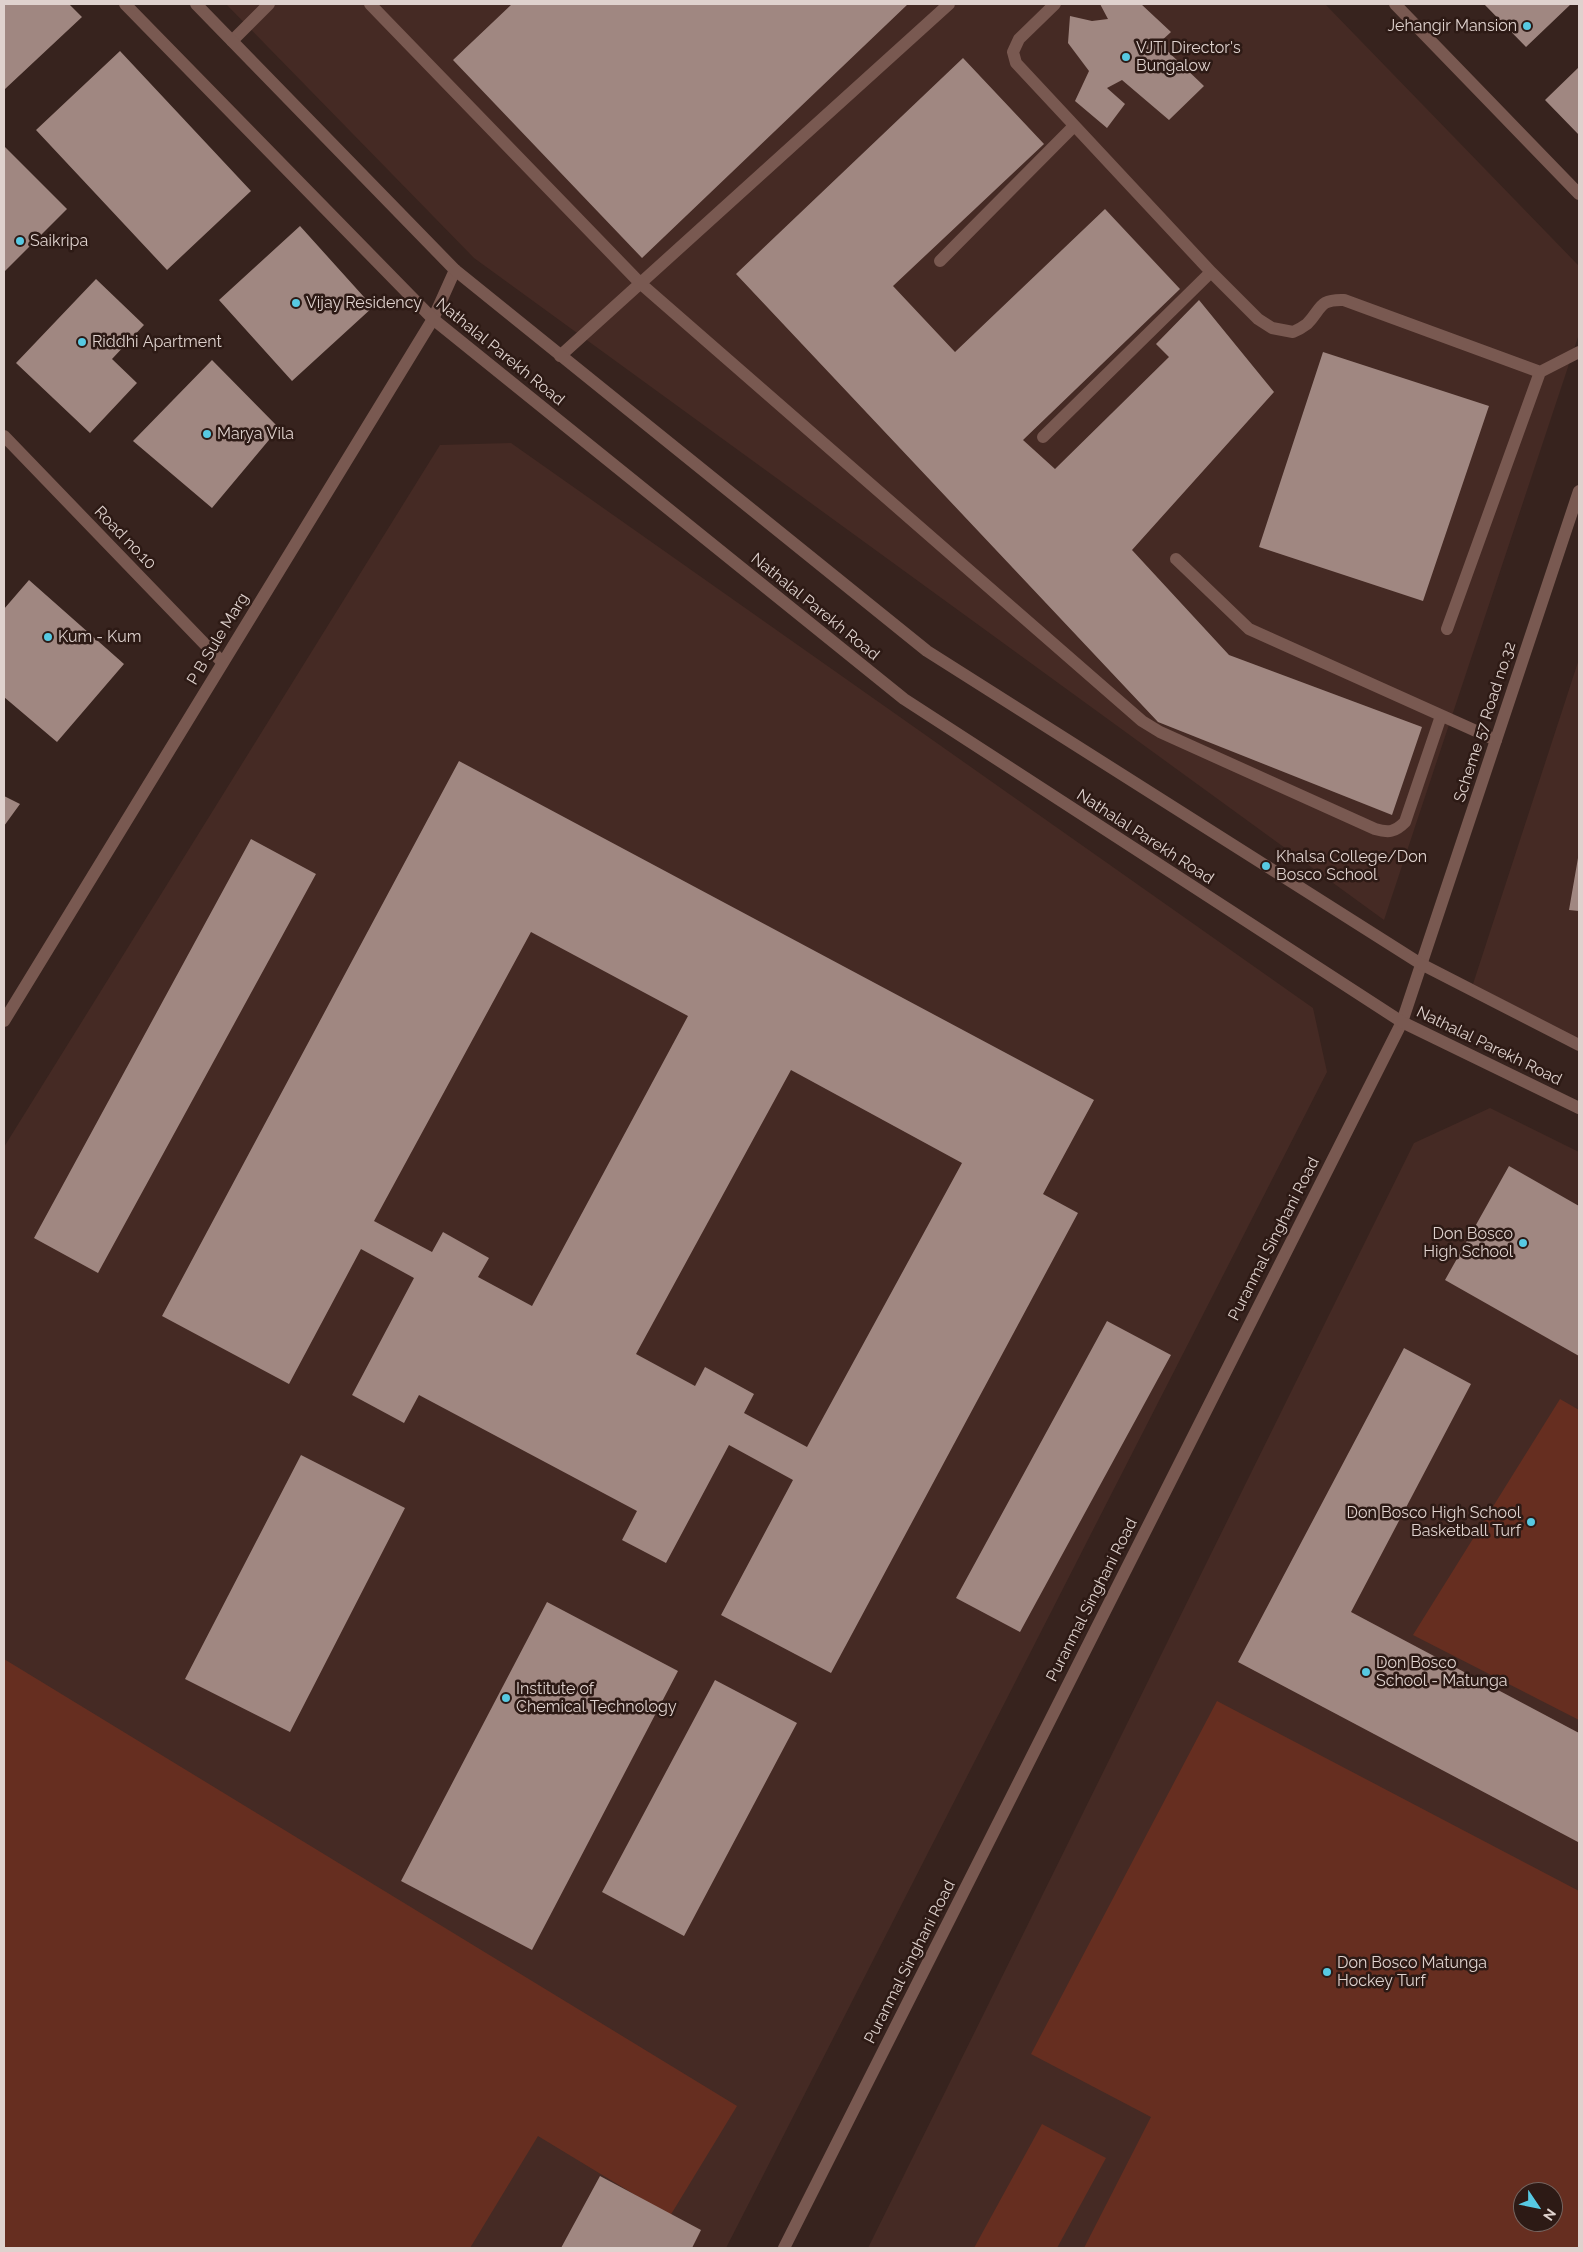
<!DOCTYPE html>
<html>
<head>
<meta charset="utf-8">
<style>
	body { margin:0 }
	#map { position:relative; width:1583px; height:2252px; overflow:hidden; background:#37231e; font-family:Raleway,sans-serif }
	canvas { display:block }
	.frame { position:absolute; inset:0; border:5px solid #dfd2ce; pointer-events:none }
	.north { position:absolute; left:1513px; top:2182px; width:50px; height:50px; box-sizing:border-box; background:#2d1a15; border:1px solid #74645f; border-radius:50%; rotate:124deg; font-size:14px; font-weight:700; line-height:20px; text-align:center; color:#dfd2ce }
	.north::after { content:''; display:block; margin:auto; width:18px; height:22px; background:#57c9e2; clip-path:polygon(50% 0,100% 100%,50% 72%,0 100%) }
</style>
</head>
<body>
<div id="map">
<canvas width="1583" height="2252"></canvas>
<div class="frame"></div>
<div class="north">N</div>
</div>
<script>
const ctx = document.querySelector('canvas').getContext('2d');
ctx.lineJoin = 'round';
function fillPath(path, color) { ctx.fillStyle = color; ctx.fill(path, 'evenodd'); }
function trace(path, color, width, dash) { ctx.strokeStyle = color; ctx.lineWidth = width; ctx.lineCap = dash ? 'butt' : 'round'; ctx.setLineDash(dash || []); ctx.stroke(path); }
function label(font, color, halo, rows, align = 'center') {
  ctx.font = font + ' Raleway,sans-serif'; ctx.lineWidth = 5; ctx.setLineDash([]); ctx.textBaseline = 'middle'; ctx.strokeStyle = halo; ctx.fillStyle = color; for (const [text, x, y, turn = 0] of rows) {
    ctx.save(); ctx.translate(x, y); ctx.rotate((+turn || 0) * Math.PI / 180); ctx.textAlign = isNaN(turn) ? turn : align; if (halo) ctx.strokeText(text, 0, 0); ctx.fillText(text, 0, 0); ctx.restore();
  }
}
const built = new Path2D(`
	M226,4H1325L1579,266V334L1384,920L474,258Z
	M511,443L1313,1008L1327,1072L726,2248H4V1147L440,445Z
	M1579,659V1040L1473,984Z
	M1490,1108L1579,1152V2248H868L1414,1143ZM1523,2192H1553V2222H1523Z`);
const green = new Path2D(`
	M1560,1399L1579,1410V1720L1413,1635Z
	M4,1659L737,2106L670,2216L538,2136L470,2248H4Z
	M1217,1701L1579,1891V2248H1084L1151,2117L1031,2054ZM1523,2192H1553V2222H1523Z
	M1042,2124L1106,2158L1057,2248H974Z`);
const building = new Path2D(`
	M4,4H69L82,17L5,89Z
	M512,4H908L642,258L453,60Z
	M1100,4H1141L1171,32L1159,43L1204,86L1169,120L1122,80L1107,88L1125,104L1107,128L1075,101L1089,71L1068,43L1070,16L1092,21L1108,19Z
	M1484,4H1571L1526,47Z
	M120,51L251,191L167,270L36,130Z
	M963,58L1044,144L893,286L955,352L1105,209L1180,289L1023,440L1055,469L1169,357L1156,344L1199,300L1274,392L1132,550L1229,655L1422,727L1392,815L1158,722L736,274Z
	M1579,67V135L1545,100Z
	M4,146L67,209L4,272Z
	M300,226L373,307L292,381L219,300Z
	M96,279L144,325L112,359L137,383L90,433L16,363Z
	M1323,352L1489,406L1423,601L1259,547Z
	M212,360L279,428L212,508L133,441Z
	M29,580L124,664L57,742L4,697V609Z
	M459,761L1094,1100L1043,1194L1078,1213L831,1673L721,1615L793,1480L729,1445L666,1563L622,1540L637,1511L419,1395L404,1423L352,1395L414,1278L361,1249L289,1384L162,1316ZM531,932L688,1016L532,1306L478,1277L489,1258L443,1232L432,1252L374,1221ZM791,1070L962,1163L807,1447L744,1413L754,1394L705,1367L695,1386L636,1354Z
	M4,796L20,804L4,826Z
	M251,839L316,874L98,1273L34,1238Z
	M1578,858H1579V911L1569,910Z
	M1509,1166L1579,1206V1356L1445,1280Z
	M1107,1321L1171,1355L1020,1632L956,1598Z
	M1404,1348L1471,1384L1351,1612L1579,1733L1578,1842L1238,1662Z
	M301,1455L405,1508L290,1732L185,1679Z
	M547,1602L678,1671L532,1950L401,1881Z
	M715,1680L797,1723L684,1936L602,1892Z
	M600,2176L701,2230L692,2248H561Z`);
const service = new Path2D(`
	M370,4L640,283L1142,721L1160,732L1375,829C1389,833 1395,832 1405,822L1441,716
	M1055,4L1019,39L1013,52L1016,63L1211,272L1258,319L1272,328L1293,332C1298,330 1303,327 1307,324C1322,309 1318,299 1344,300L1540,372L1579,352
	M232,41L269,4
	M940,261L1074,126
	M560,356L949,4
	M1043,437L1211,272
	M1176,559L1249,629L1496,740
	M1447,629L1540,372`);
const minor = new Path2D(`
	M1395,4L1579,194
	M4,436L223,663
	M4,1021L433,319L455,270
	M784,2248L1402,1022L1579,491`);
const tertiary = new Path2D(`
	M125,4L433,319L904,699L1402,1022L1579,1108
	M196,4L455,270L927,651L1421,964L1579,1045`);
const markers = [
	[1527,26,5,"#57c9e2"],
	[1126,57,5,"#57c9e2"],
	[20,241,5,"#57c9e2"],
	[296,303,5,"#57c9e2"],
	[82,342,5,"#57c9e2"],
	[207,434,5,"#57c9e2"],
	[48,637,5,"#57c9e2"],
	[1266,866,5,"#57c9e2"],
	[1523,1243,5,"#57c9e2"],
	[1531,1522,5,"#57c9e2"],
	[1366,1672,5,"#57c9e2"],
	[506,1698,5,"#57c9e2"],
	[1327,1972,5,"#57c9e2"]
];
const poiNames = [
	["Jehangir Mansion",1517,26,"right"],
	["VJTI Director's",1136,48],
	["Bungalow",1136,66],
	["Saikripa",30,241],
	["Vijay Residency",306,303],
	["Riddhi Apartment",92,342],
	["Marya Vila",217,434],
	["Kum - Kum",58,637],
	["Khalsa College/Don",1276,857],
	["Bosco School",1276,875],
	["Don Bosco",1513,1234,"right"],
	["High School",1513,1252,"right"],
	["Don Bosco High School",1521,1513,"right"],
	["Basketball Turf",1521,1531,"right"],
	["Don Bosco",1376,1663],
	["School - Matunga",1376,1681],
	["Institute of",516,1689],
	["Chemical Technology",516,1707],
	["Don Bosco Matunga",1337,1963],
	["Hockey Turf",1337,1981]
];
const streetNames = [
	["Nathalal Parekh Road",500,352,39],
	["Road no.10",125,538,46],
	["Nathalal Parekh Road",815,607,39],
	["P B Sule Marg",218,639,-59],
	["Scheme 57 Road no.32",1485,722,-72],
	["Nathalal Parekh Road",1145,837,33],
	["Nathalal Parekh Road",1489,1046,26],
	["Puranmal Singhani Road",1274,1239,-63],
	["Puranmal Singhani Road",1092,1600,-63],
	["Puranmal Singhani Road",910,1962,-63]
];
fillPath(built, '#452a24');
fillPath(green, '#662e20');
fillPath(building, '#a08781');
trace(service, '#795951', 12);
trace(minor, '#795951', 12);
trace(tertiary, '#795951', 12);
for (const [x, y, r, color] of markers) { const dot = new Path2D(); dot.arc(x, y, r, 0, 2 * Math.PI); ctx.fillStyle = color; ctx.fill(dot); trace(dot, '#2d1a15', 2); }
label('16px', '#dfd2ce', '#2d1a15', poiNames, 'left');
label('16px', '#dfd2ce', '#2d1a15', streetNames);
</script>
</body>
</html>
